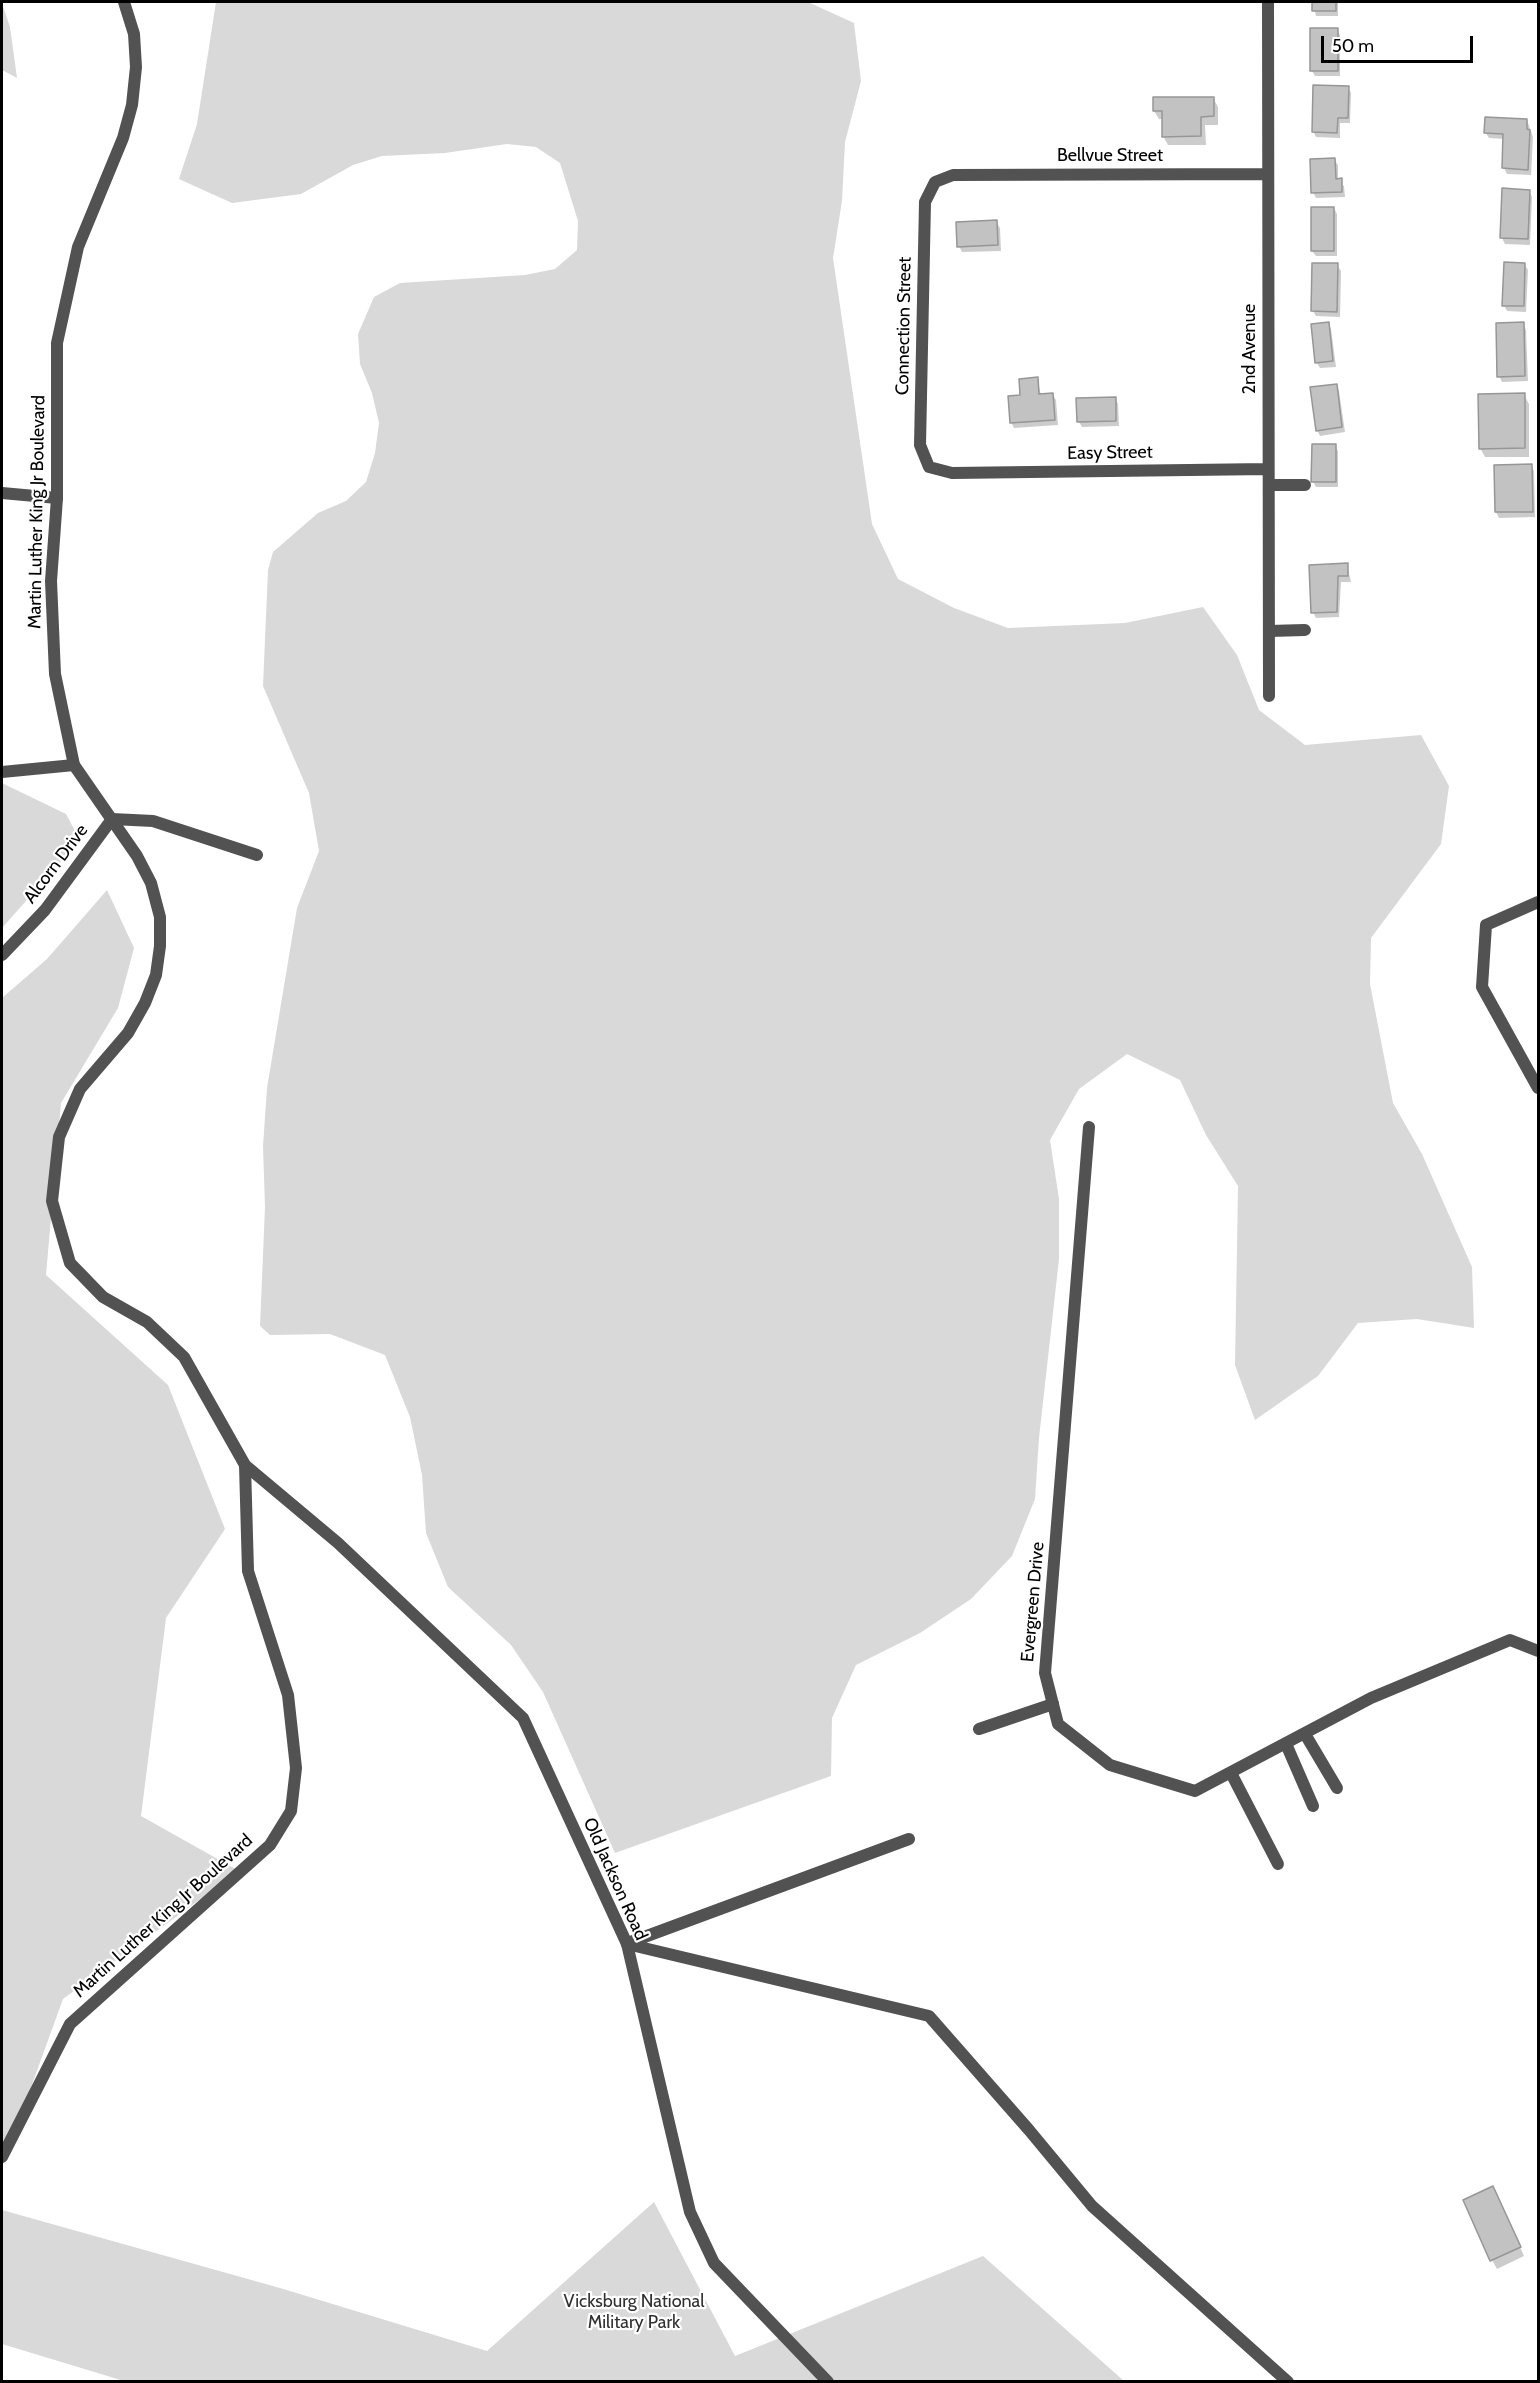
<!DOCTYPE html>
<html>
<head>
<meta charset="utf-8">
<style>
	body { margin:0 }
	#map { position:relative; width:1540px; height:2383px; overflow:hidden; background:#fff; font-family:Cabin,sans-serif }
	canvas { display:block }
	.frame { position:absolute; inset:0; border:3px solid #000; pointer-events:none }
	.scale { position:absolute; left:1321px; top:36px; width:152px; height:27px; box-sizing:border-box; border:3px solid #000; border-top:0; padding-left:8px; font-size:18px; line-height:21px; white-space:nowrap; color:#000; -webkit-text-stroke:4px #fff; paint-order:stroke }
</style>
</head>
<body>
<div id="map">
<canvas width="1540" height="2383"></canvas>
<div class="frame"></div>
<div class="scale">50 m</div>
</div>
<script>
const ctx = document.querySelector('canvas').getContext('2d');
ctx.lineJoin = 'round';
function fillPath(path, color) { ctx.fillStyle = color; ctx.fill(path, 'evenodd'); }
function trace(path, color, width, dash) { ctx.strokeStyle = color; ctx.lineWidth = width; ctx.lineCap = dash ? 'butt' : 'round'; ctx.setLineDash(dash || []); ctx.stroke(path); }
function label(font, color, halo, rows, align = 'center') {
  ctx.font = font + ' Cabin,sans-serif'; ctx.lineWidth = 4.5; ctx.setLineDash([]); ctx.textBaseline = 'middle'; ctx.strokeStyle = halo; ctx.fillStyle = color; for (const [text, x, y, turn = 0] of rows) {
    ctx.save(); ctx.translate(x, y); ctx.rotate((+turn || 0) * Math.PI / 180); ctx.textAlign = isNaN(turn) ? turn : align; if (halo) ctx.strokeText(text, 0, 0); ctx.fillText(text, 0, 0); ctx.restore();
  }
}
const green = new Path2D(`
	M216,2H808L854,23L861,81L845,142L842,201L833,258L872,524L898,579L954,608L1008,628L1125,623L1203,607L1237,655L1259,710L1305,745L1421,735L1449,786L1441,844L1371,938L1370,984L1393,1103L1422,1154L1472,1267L1474,1328L1417,1319L1358,1323L1318,1376L1255,1420L1235,1365L1238,1186L1206,1135L1180,1080L1127,1054L1079,1089L1050,1140L1059,1199V1259L1039,1438L1035,1499L1012,1556L971,1599L920,1633L856,1665L832,1718L831,1776L615,1853L543,1692L511,1645L448,1587L426,1533L422,1475L410,1417L385,1355L330,1334L270,1335L260,1326L265,1207L263,1146L267,1088L297,908L319,851L309,793L263,686L268,570L273,552L318,513L346,501L366,482L375,453L379,423L372,393L360,364L358,334L374,297L400,283L525,275L555,269L577,250L578,221L560,163L536,147L507,144L445,153L382,156L353,165L301,194L232,203L179,179L197,124Z
	M2,3L10,27L17,78L2,70Z
	M2,783L66,814L80,840L2,928Z
	M107,890L134,948L118,1008L61,1103L46,1275L168,1385L225,1529L166,1618L141,1816L239,1871L63,1999L2,2167V998L47,959Z
	M654,2202L735,2356L983,2256L1124,2381H124L2,2344V2210L280,2288L487,2351Z`);
const shadow = new Path2D(`
	M1313,2H1338V16H1316Z
	M1337,30L1340,35V76H1315L1312,71Z
	M1348,87L1351,93L1350,123H1340V138L1316,137L1313,131Z
	M1213,98L1218,107V125H1205L1206,145H1168L1163,136V119H1159L1154,111Z
	M1527,120L1533,137L1531,175L1507,174L1504,168L1505,139L1489,138L1486,133Z
	M1334,160L1338,165V180L1344,186L1345,197L1316,198L1313,192Z
	M1529,191L1532,197L1530,245L1505,244L1502,238Z
	M1334,208L1337,214V256H1316L1312,251Z
	M996,222L1000,228L1001,251L962,252L959,246Z
	M1524,264L1528,270L1526,312L1507,311L1504,305Z
	M1337,265L1341,271L1340,317L1316,316L1313,311Z
	M1328,324L1331,329L1336,367L1320,368L1317,363Z
	M1523,324L1526,330L1528,381L1502,382L1499,376Z
	M1037,379L1041,395H1053L1056,400L1058,425L1014,428L1011,422L1022,396Z
	M1336,385L1339,391L1345,432L1320,436L1317,430Z
	M1524,395L1529,404V457H1485L1480,448Z
	M1115,398L1118,404L1119,426L1082,427L1079,422Z
	M1335,446L1338,451V487H1316L1313,481Z
	M1531,466L1534,471L1535,517L1499,518L1496,512Z
	M1347,565L1351,582H1341L1339,617L1316,618L1313,612L1311,566Z
	M1498,2197L1524,2256L1497,2269L1492,2260Z`);
const building = new Path2D(`
	M1312,2H1336V11H1312Z
	M1310,28H1338V71H1310Z
	M1313,85L1349,86L1348,118H1338L1337,133L1312,132Z
	M1153,97H1214V116L1201,117V136L1162,137V111H1153Z
	M1485,117L1527,119V129L1530,130L1528,170L1502,168L1503,134L1484,133Z
	M1335,158L1336,179L1342,178V192L1311,193L1310,159Z
	M1502,188L1530,190L1528,239L1500,238Z
	M1311,207H1334V251H1311Z
	M997,220L998,245L957,247L956,222Z
	M1504,262L1525,263L1524,306H1502Z
	M1312,263H1338L1337,312L1311,311Z
	M1329,322L1333,361L1315,363L1311,324Z
	M1524,322L1525,376L1497,377L1496,323Z
	M1038,377L1039,394L1053,393L1055,420L1010,423L1008,396L1020,395L1019,379Z
	M1337,384L1342,427L1316,431L1310,387Z
	M1525,393V448L1479,449L1478,394Z
	M1116,397V421L1077,422L1076,398Z
	M1312,444H1336V482H1311Z
	M1532,464L1533,512H1495L1494,465Z
	M1348,563V576H1338L1337,612L1311,613L1309,565Z
	M1493,2186L1521,2247L1490,2261L1463,2200Z`);
const service = new Path2D(`
	M1269,485H1305
	M1269,631L1305,630
	M112,819L153,821L257,855
	M979,1729L1053,1704
	M1305,1734L1337,1788
	M1286,1744L1313,1806
	M1231,1773L1278,1864`);
const minor = new Path2D(`
	M1268,2L1269,696
	M1267,174L953,175L935,182L925,202L920,445L929,467L952,473L1268,469
	M2,493L57,498
	M2,772L74,765
	M1538,902L1486,925L1482,987L1538,1088
	M2,955L45,910L112,819
	M1089,1127L1045,1673L1058,1724L1110,1765L1195,1791L1371,1698L1510,1640L1538,1651
	M628,1943L909,1839
	M627,1944L929,2016L1029,2130L1092,2206L1288,2382
	M2,2157L70,2024L270,1845L291,1811L296,1768L288,1695L248,1571L245,1465`);
const tertiary = new Path2D(`
	M124,2L134,34L136,67L132,105L123,138L78,247L57,343V498L51,581L55,674L74,765L137,856L151,883L160,917V946L156,975L145,1003L128,1033L80,1089L59,1137L52,1201L70,1263L103,1297L147,1322L184,1357L245,1465L338,1543L523,1718L627,1944L690,2212L714,2263L828,2382`);
const streetNames = [
	["Bellvue Street",1110,156],
	["Connection Street",904,326,-89],
	["2nd Avenue",1250,349,-90],
	["Easy Street",1110,453,-1],
	["Martin Luther King Jr Boulevard",37,512,-89],
	["Alcorn Drive",56,864,-53],
	["Evergreen Drive",1033,1602,-85],
	["Old Jackson Road",615,1879,66],
	["Martin Luther King Jr Boulevard",163,1916,-42]
];
const parkNames = [
	["Vicksburg National",634,2302],
	["Military Park",634,2323]
];
fillPath(green, '#d9d9d9');
fillPath(shadow, '#0003');
fillPath(building, '#c2c2c2');
trace(building, '#969696', 1.5);
trace(service, '#525252', 12);
trace(minor, '#525252', 12);
trace(tertiary, '#525252', 12);
label('18px', '#000', '#fff', streetNames);
label('18px', '#303030', '#fff', parkNames);
</script>
</body>
</html>
